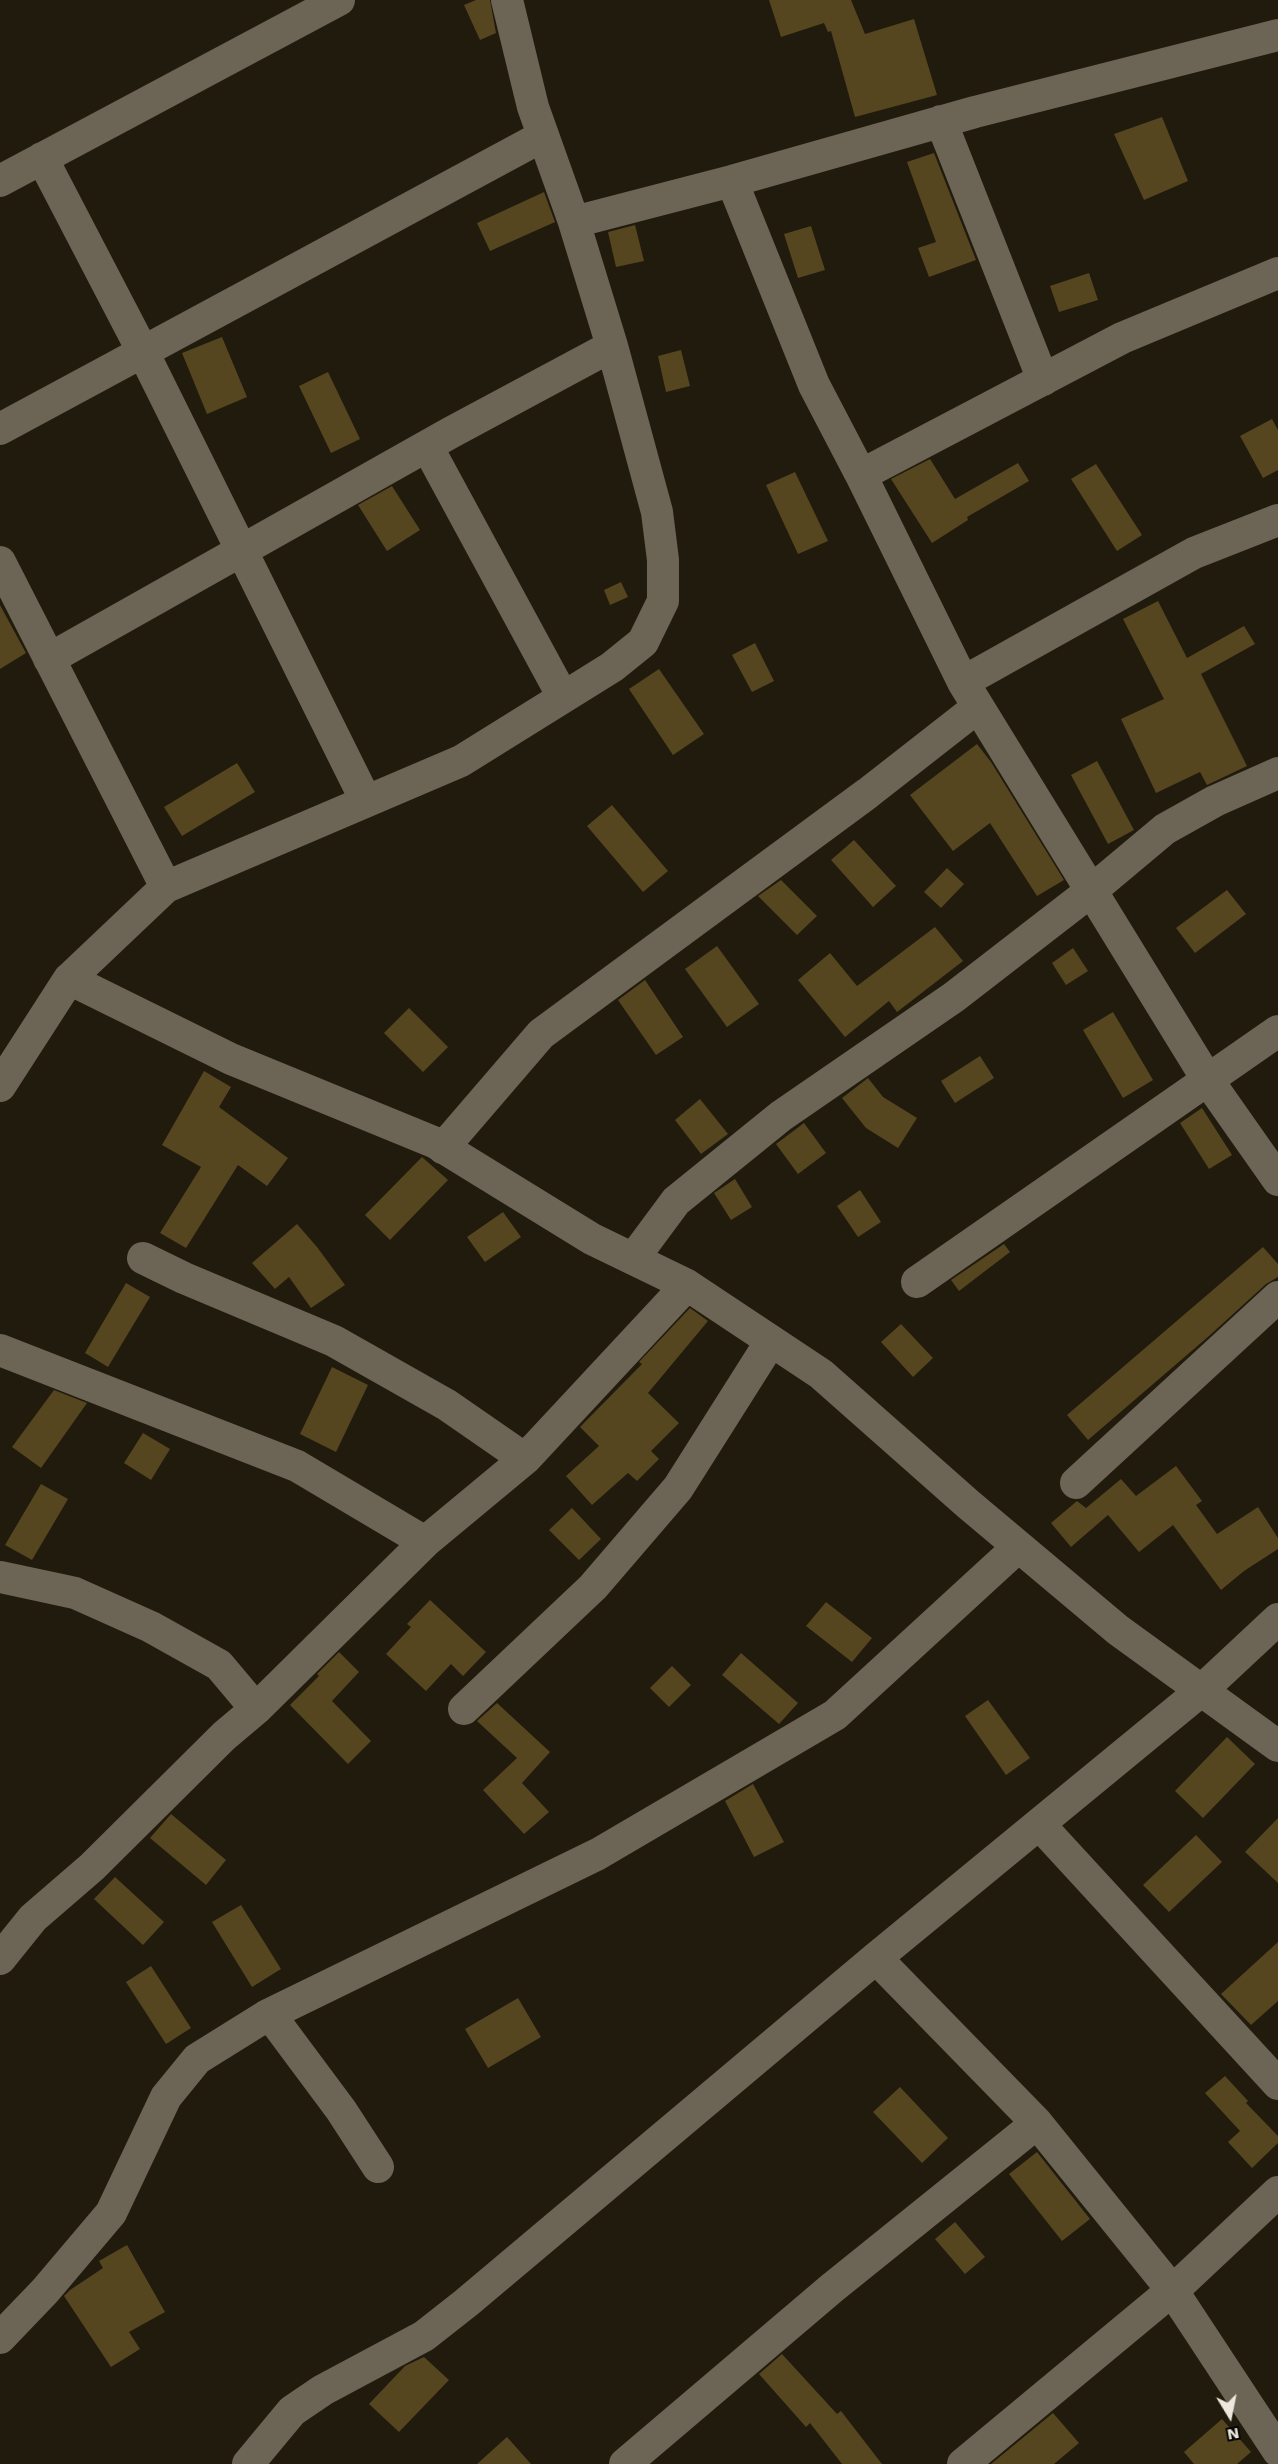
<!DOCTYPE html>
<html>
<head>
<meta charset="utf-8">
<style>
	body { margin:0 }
	#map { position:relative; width:1278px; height:2464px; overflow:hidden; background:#211b0e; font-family:"Work Sans",sans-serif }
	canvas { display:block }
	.north { position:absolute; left:1200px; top:2386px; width:60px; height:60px; -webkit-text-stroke:4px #080603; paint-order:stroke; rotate:170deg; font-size:16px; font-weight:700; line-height:24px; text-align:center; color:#ece8df }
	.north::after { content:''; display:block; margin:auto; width:21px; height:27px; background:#ece8df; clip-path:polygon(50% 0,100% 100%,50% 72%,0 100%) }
</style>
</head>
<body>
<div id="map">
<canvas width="1278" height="2464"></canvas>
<div class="north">N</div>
</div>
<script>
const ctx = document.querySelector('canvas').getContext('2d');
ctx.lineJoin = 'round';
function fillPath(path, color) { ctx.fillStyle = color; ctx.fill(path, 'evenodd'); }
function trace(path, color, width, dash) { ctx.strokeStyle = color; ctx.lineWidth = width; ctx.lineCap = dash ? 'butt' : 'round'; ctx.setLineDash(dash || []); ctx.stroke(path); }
const building = new Path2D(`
	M476,0H490L496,33L480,40L464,5Z
	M769,0H851L865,34L914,19L937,95L855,117L831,31L828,32L824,23L781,37Z
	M1162,117L1188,181L1144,200L1114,134Z
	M934,153L976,260L929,277L918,248L936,242L907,162Z
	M544,192L555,222L490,251L477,223Z
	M635,225L644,261L616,267L608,232Z
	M811,226L825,270L798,278L784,234Z
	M1089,273L1098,300L1059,312L1050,286Z
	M222,337L247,397L207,414L182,353Z
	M681,350L690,386L666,392L658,356Z
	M328,372L360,439L331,453L299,386Z
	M1272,419L1278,430V470L1263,478L1240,436Z
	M930,459L955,499L1018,463L1029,481L967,517L968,520L932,543L891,479Z
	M1096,464L1142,535L1117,551L1071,479Z
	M795,472L828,541L798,554L766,485Z
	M392,486L420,530L387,551L358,505Z
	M621,582L628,597L610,605L604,590Z
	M1158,601L1187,658L1244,626L1255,644L1201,674L1247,766L1207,785L1200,772L1156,793L1121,719L1164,699L1123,619Z
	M0,605L26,653L0,669Z
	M755,643L774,681L752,692L732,655Z
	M659,669L704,734L673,755L629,689Z
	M977,744L991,762L1064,880L1037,896L990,823L953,851L910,795Z
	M1097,761L1134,830L1108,844L1071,775Z
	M237,763L255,792L182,836L164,807Z
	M612,805L668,871L643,892L587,826Z
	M854,840L896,886L873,907L831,860Z
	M947,868L964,884L941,908L924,892Z
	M781,880L817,916L797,935L758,896Z
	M1227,890L1246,914L1195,953L1176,928Z
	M935,927L963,961L897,1012L889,1001L845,1037L798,980L830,953L857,986Z
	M717,946L759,1004L727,1027L685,969Z
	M1073,948L1088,971L1066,985L1052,963Z
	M645,980L683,1037L656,1055L618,1000Z
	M409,1008L448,1047L423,1072L384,1033Z
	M1113,1012L1153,1080L1123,1098L1083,1030Z
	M980,1056L994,1078L955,1103L941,1081Z
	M204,1071L231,1087L219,1107L288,1158L267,1186L238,1165L186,1248L160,1233L201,1167L162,1145Z
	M868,1078L883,1097L917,1118L898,1148L866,1128L842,1098Z
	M700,1099L728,1134L701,1154L675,1120Z
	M1202,1108L1232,1155L1209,1169L1180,1123Z
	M804,1123L826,1153L798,1174L776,1144Z
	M422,1157L448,1180L390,1240L365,1215Z
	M735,1179L752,1207L731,1220L714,1193Z
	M860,1190L881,1222L858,1237L837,1206Z
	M503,1212L521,1237L485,1262L467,1237Z
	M297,1224L317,1247L345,1285L311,1308L289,1277L275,1289L252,1263Z
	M1004,1244L1010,1252L959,1291L951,1280Z
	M1263,1247L1278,1264V1277L1266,1284L1209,1336L1088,1440L1067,1415Z
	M126,1283L150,1297L108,1367L85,1353Z
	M690,1308L708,1321L648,1393L679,1423L651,1451L659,1459L637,1481L628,1473L592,1505L566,1476L599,1446L580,1427L642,1364L639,1362Z
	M901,1324L933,1358L913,1377L881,1342Z
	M332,1367L368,1385L336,1452L300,1434Z
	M54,1390L87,1403L41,1468L12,1447Z
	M143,1433L170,1449L151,1480L124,1463Z
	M1176,1466L1202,1501L1196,1505L1217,1534L1258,1507L1278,1538V1549L1244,1571L1221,1590L1173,1525L1139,1552L1108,1515L1071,1547L1051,1523L1077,1501L1086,1508L1121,1479L1136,1496Z
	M41,1484L68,1499L32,1560L5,1545Z
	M572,1508L601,1539L579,1560L549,1530Z
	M430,1600L486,1652L463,1676L451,1664L426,1691L386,1654L411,1627L407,1624Z
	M826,1602L872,1638L852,1662L806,1626Z
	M339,1652L359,1672L332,1701L371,1741L348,1764L290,1705L319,1676L317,1674Z
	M741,1653L798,1703L779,1724L722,1675Z
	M672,1666L691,1685L669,1707L650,1688Z
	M988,1700L1030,1758L1006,1775L965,1716Z
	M497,1703L550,1752L522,1783L549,1812L524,1834L483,1790L517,1758L477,1721Z
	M1227,1737L1255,1764L1203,1818L1175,1791Z
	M753,1784L784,1842L754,1857L725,1801Z
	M171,1814L226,1860L206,1885L150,1838Z
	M1278,1818V1883L1245,1852Z
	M1196,1835L1222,1862L1169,1912L1143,1885Z
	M115,1877L164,1922L143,1945L94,1899Z
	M241,1905L281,1969L252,1987L212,1922Z
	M1278,1942V2001L1251,2025L1221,1994Z
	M151,1966L191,2028L166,2044L126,1982Z
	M518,1998L541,2037L488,2068L465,2029Z
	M1225,2076L1248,2101L1246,2103L1278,2136V2143L1252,2168L1228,2142L1240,2131L1205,2093Z
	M900,2087L948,2138L922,2163L873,2112Z
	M1037,2152L1090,2219L1062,2241L1009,2174Z
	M955,2222L985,2257L965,2274L935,2239Z
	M127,2245L165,2312L129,2332L140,2349L111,2367L64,2296L70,2290L103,2268L99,2261Z
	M782,2354L837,2414L841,2411L882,2464H842L810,2423L806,2427L759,2374Z
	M424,2357L449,2380L399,2432L369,2404L405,2366Z
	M1053,2413L1079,2443L1054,2464H991Z
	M1222,2419L1251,2452L1237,2464H1194L1184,2452Z
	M507,2437L531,2464H477Z`);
const minor = new Path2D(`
	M941,121L1043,380
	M42,158L143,352L366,801
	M0,181L339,0
	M732,181L814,385L861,475L963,682L1207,1079L1278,1180
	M574,222L732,181L975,112L1278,35
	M0,429L543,136
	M427,446L563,697
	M861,475L1122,338L1278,273
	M0,562L166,887
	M49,659L450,433L612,346
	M963,682L1194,553L1278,520
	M69,979L231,1059L436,1143L592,1239L687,1285L821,1374L968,1504L1118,1630L1278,1746
	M0,1086L69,979L166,887L461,761L612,667L643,642L663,601V560L657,512L612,346L574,222L533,107L507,0
	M443,1148L541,1034L868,793L978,707
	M143,1258L184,1278L334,1341L447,1405L525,1459
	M633,1259L676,1201L781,1116L954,997L1091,891L1165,829L1215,801L1278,773
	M917,1282L1278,1031
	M0,1350L297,1466L425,1542
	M1076,1483L1278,1297
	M0,1577L75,1593L151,1627L219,1665L256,1709
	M464,1709L593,1587L678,1488L771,1341
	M1039,1824L1278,2084
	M876,1958L1037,2123L1172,2290L1278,2451
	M0,1959L33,1918L92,1867L224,1736L256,1709L425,1542L525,1459L687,1285
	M266,2016L277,2024L341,2110L378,2167
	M0,2338L45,2291L111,2213L166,2097L197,2059L266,2016L598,1854L835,1715L1018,1547
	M248,2464L292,2411L323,2390L424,2336L466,2303L876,1958L1202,1690L1278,1619
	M625,2464L832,2288L1037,2123
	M963,2464L1181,2283L1278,2192`);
fillPath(building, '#554620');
trace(minor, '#6c6555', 32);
</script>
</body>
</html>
